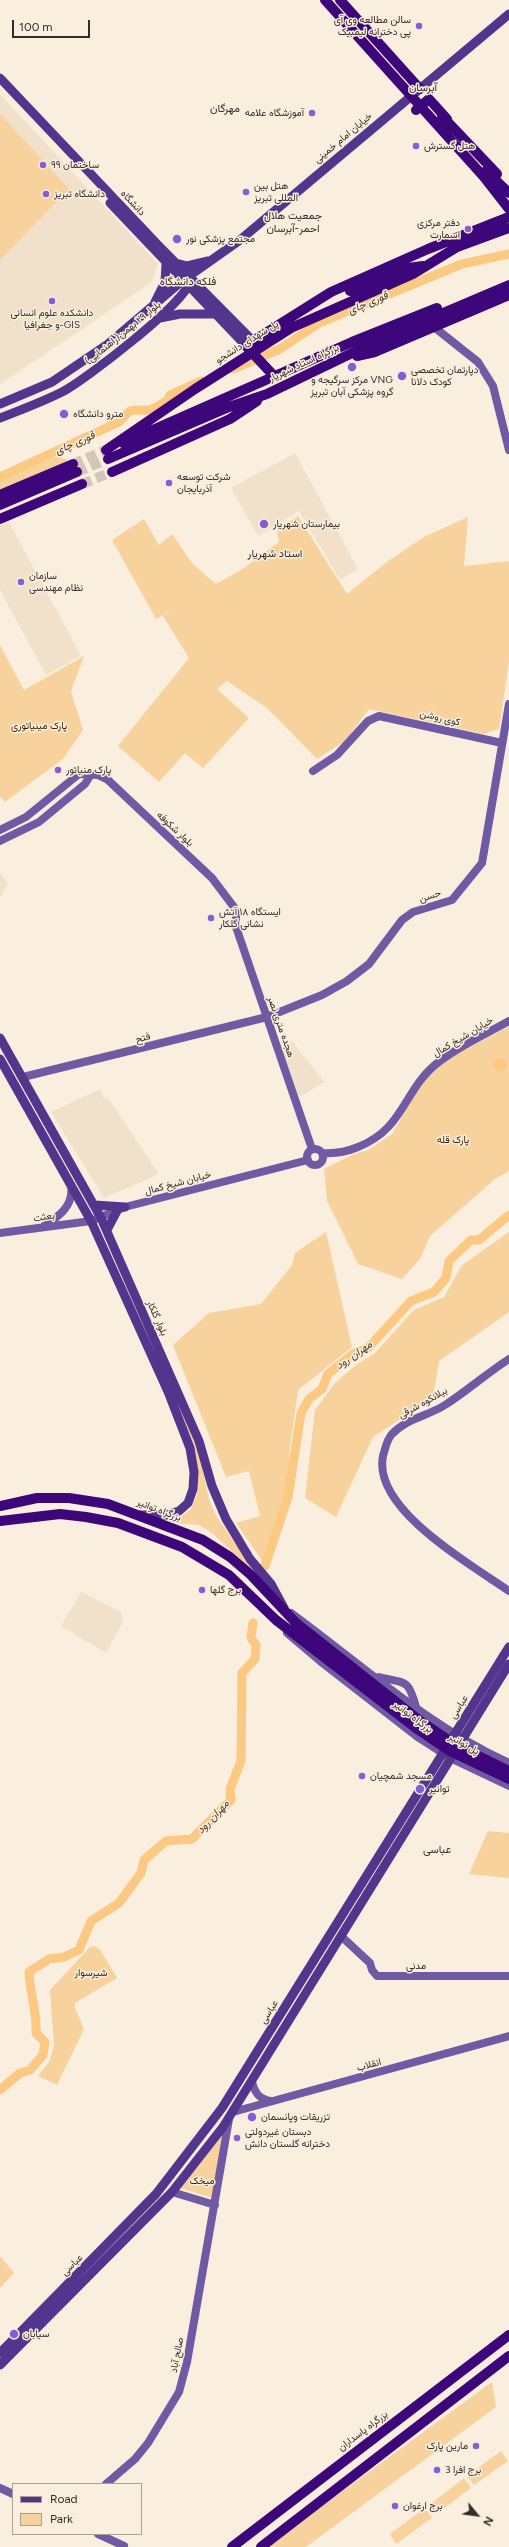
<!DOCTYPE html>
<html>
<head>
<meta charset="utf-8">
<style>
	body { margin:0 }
	#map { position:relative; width:509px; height:2547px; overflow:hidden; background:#faeede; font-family:Figtree,sans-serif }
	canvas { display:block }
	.legend { position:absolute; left:12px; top:2483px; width:130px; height:52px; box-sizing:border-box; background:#faeede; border:1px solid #aaa195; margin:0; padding:5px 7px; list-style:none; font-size:12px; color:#322d27 }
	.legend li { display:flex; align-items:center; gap:8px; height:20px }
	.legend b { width:20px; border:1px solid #aaa195 }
	.north { position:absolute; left:457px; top:2495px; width:40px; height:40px; -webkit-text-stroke:3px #faeede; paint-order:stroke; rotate:119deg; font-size:11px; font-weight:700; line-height:16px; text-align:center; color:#322d27 }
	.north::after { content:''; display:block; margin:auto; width:14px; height:18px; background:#322d27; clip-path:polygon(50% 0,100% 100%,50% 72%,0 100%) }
	.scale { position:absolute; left:12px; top:20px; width:78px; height:18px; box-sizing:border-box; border:2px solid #322d27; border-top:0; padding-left:5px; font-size:12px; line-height:14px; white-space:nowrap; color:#322d27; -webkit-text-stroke:3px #faeede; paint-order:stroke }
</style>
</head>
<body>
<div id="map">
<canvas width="509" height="2547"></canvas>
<ul class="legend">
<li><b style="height:5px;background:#53358e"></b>Road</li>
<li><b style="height:11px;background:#f8d29d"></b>Park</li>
</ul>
<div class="north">N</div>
<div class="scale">100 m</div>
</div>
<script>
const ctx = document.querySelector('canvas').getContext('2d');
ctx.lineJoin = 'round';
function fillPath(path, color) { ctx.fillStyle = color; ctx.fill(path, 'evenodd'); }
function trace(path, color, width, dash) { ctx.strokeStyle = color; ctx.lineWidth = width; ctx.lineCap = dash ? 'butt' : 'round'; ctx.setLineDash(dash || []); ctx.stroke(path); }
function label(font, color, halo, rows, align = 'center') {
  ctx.font = font + ' Figtree,Vazirmatn,sans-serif'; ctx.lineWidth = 3; ctx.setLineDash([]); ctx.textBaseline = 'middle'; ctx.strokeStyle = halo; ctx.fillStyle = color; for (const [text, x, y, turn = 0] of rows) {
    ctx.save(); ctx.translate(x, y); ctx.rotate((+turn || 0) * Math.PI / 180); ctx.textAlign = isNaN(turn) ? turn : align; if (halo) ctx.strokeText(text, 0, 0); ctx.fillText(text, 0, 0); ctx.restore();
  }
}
const built = new Path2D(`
	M0,94L158,264L152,282L0,384Z
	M295,453L358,569L340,580L299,511L258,536L231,488Z
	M9,522L81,656L46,675L0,590V525Z
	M0,873L8,883L0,898Z
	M292,1041L324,1082L299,1097L281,1047Z
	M101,1089L104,1099L108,1098L159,1174L104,1198L51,1112Z
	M81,1592L121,1612L123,1622L106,1653L61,1626Z`);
const green = new Path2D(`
	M0,114L69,189L0,260Z
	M56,456L68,460L57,467L0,492V479Z
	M298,516L347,594L388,561L424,537L468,517L464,566L509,561V662L499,729L484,734L369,709L345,741L317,759L267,708L227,681L217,689L249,718L203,768L185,753L159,782L118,746L189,658L163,616L171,611L156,619L112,540L144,519L159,545L172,534L192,563L216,584L244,568L279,542L277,530Z
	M0,645L24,690L84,656L71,691L83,730L63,759L5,802L0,796Z
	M509,1026V1171L495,1179L430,1236L420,1259L402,1279L358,1264L327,1201L324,1169L354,1154L368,1150L392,1134L422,1082L445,1061Z
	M326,1232L352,1347L298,1390L289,1455L291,1476L263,1562L236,1523L260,1516L249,1471L226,1477L173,1345L209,1313L261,1304L292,1265L295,1253Z
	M509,1232V1312L439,1361L433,1398L373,1437L336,1517L305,1498L315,1410L335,1383L356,1365L374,1354L414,1310L444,1297L462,1265Z
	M175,1397L199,1451L209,1499L215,1514L232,1539L270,1586L212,1533L199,1525L173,1523L191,1509L197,1494L198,1485L194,1446Z
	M488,1831L509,1833V1878L469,1874Z
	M95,1946L101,1951L117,1978L75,2003V2008L84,2029L57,2085L38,2076L49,2062L54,2046L50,1990L90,1947Z
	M223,2134L213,2198L180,2188Z
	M0,2256L14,2273L0,2288Z
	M492,2382L496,2407L306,2547H266Z
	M501,2451L508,2461L474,2485L467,2476Z
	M464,2478L471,2488L436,2514L429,2505Z
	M425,2508L432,2518L396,2544L390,2534Z`);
const water = new Path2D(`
	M493 1065a7 7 0 1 1 14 0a7 7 0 1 1-14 0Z`);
const river = new Path2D(`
	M233,369L280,349L319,323L462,264L509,254
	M0,477L119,422C134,406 129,411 148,410C154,410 163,403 168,400L170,395L201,381
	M265,1566L288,1497L301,1413L309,1399L322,1389L328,1374L353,1354L368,1348L411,1301L434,1292L446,1278L449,1261L471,1240H479L509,1215
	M0,2090L20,2073L30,2070L43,2055L45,2042L36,2033C37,2010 30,1995 29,1972L49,1959L64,1957L79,1950L91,1921L119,1903L141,1873L144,1860L166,1841L192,1839L231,1800L230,1789L241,1761L242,1673L255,1659L256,1645L251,1638L253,1623`);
const highwayTunnel = new Path2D(`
	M73,464L106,450
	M77,472L108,459
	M82,484L112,472`);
const secondary = new Path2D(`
	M434,327L478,362L493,386L509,450
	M313,771L337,755L368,721L379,716L502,743
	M0,830L26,817L79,774L98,775L108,780L212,878L237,911L235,924L312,1149
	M0,841L39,822L85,784L90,776
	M23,1077L267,1017L322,995L347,981L369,964L402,920L413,912L452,900L482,863L509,704
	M307 1157a8 8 0 1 1 16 0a8 8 0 1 1-16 0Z
	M322,1153C335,1154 346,1152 358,1147C406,1128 403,1088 440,1061C461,1045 486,1034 509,1021
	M44,1226C60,1216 74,1205 71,1185
	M0,1233L91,1221L125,1207L308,1160
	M509,1359C487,1373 467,1391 445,1405C428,1416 407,1418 392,1434C387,1439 385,1449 383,1456C372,1509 472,1565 509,1591
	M291,1613C362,1665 429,1727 509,1763
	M287,1633L320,1661L419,1738L450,1758L509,1786
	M379,1677C406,1684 408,1678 416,1707
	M341,1936L370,1963L372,1970L377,1976H509
	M252,2082C255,2093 259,2099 271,2101
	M233,2112L509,2036
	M172,2192L215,2205
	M106,2484L135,2459L148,2443L179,2392L187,2362L229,2119
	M0,2488L13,2494
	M98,2534L124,2546`);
const primary = new Path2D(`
	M0,78L160,247L253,341
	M110,203L246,346
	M176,263L187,266L208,261
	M155,302L165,282L166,264
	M160,318L180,314H215
	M0,404L52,382L108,344L182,281L240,240L509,14
	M0,418C21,410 42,402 62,392C84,381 185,303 189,283
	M0,1038L101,1218L199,1441L212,1486L226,1519L250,1559L271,1584L284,1608
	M0,1059L91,1221L169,1394L190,1448L194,1472L193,1489L188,1503L179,1511L166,1515H140
	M94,1205L125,1207
	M107,1230L117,1211
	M0,2353L156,2194L222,2108L509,1647
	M0,2365L172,2192L223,2127L509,1664`);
const highway = new Path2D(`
	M325,0L484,177L509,209
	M340,0L420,89
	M416,110L429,99L447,119
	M442,116L497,174
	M486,171L509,193
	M350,291L408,268L423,266
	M357,356L375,352L509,295
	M274,376L246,346L253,341L331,292L428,249L509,217
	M123,443L352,342L437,308
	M106,450L195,389L291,328L413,274L457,247L509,228
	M108,459L229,407L267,394L377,341L509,285
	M112,472L230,419L257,401
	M0,495L73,464
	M0,505L77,472
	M0,519L82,484
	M0,1506L37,1498H69L108,1504L203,1540L230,1557L251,1575L296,1623L420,1721L454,1744L509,1771
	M0,1521L60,1514L86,1517L118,1523L182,1547L229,1575L276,1620L416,1728L450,1751L509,1779
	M232,2547L509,2335
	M261,2547L509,2356`);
const markers = [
	[419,26,4,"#855dd7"],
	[312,113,4,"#855dd7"],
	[416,146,4,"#855dd7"],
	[43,165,4,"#855dd7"],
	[246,192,4,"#855dd7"],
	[46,194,4,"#855dd7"],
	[468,229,4,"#855dd7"],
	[177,239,5,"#855dd7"],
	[52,301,4,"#855dd7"],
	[352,367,5,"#855dd7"],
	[402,376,5,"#855dd7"],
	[64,414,5,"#855dd7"],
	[169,483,4,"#855dd7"],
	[264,524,5,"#855dd7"],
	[21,582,4,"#855dd7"],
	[58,770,4,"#855dd7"],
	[211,918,4,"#855dd7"],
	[202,1590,4,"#855dd7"],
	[362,1776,4,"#855dd7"],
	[420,1789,5,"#855dd7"],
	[252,2117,5,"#855dd7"],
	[237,2138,4,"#855dd7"],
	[14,2334,5,"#855dd7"],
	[476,2446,4,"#855dd7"],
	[437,2470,4,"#855dd7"],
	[395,2506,4,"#855dd7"]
];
const poiNames = [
	["سالن مطالعه وی آی",411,20,"right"],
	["پی دخترانه لیمبیک",411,32,"right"],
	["آموزشگاه علامه",304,113,"right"],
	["هتل گسترش",424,146],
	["ساختمان ۹۹",51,165],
	["هتل بین",254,186],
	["المللی تبریز",254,198],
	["دانشگاه تبریز",54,194],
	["دفتر مرکزی",460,223,"right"],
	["اسمارت",460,235,"right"],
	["مجتمع پزشکی نور",186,239],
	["دانشکده علوم انسانی",52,313,"center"],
	["و جغرافیا-GIS",52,325,"center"],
	["دپارتمان تخصصی",411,370],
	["کودک دلانا",411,382],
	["مرکز سرگیجه و VNG",352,380,"center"],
	["گروه پزشکی آبان تبریز",352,392,"center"],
	["مترو دانشگاه",73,414],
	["شرکت توسعه",177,477],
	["آذربایجان",177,489],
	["بیمارستان شهریار",273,524],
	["سازمان",29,576],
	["نظام مهندسی",29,588],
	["پارک منیاتور",66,770],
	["ایستگاه ۱۸ آتش",219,912],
	["نشانی گلکار",219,924],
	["برج گلها",210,1590],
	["مسجد شمچیان",370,1776],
	["توانیر",429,1789],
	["تزریقات وپانسمان",261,2117],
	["دبستان غیردولتی",245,2132],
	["دخترانه گلستان دانش",245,2144],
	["سیابان",23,2334],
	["مارین پارک",468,2446,"right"],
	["برج افرا 3",445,2470],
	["برج ارغوان",403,2506]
];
const streetNames = [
	["خیابان امام خمینی",343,138,-40],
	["دانشگاه",133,203,47],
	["بلوار ٢٩ بهمن(راهنمایی)",123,333,-39],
	["پل شهدای دانشجو",247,342,-32],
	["بزرگراه استاد شهریار",304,363,-25],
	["کوی روشن",440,718,13],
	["بلوار شکوفه",175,829,43],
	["حسن",430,896,-18],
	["هجده متری نصر",281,1027,71],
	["خیابان شیخ کمال",463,1037,-31],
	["فتح",143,1038,-14],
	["خیابان شیخ کمال",178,1183,-15],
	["بعثت",44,1217,-8],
	["بلوار گلکار",157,1318,66],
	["بیلانکوه شرقی",423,1403,-29],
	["بزرگراه توانیر",159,1510,21],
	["عباسى",459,1707,-58],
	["بزرگراه توانیر",413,1717,37],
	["پل توانیر",464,1744,29],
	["مدنی",416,1966],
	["عباسى",269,2012,-58],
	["انقلاب",369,2065,-15],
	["عباسى",72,2265,-45],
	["صالح آباد",177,2355,-79],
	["بزرگراه پاسداران",363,2431,-37]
];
const parkNames = [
	["پارک مینیاتوری",39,726],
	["پارک قله",453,1140],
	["شیرسوار",91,1973],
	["میخک",202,2181]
];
const neighbourhoodNames = [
	["آبرسان",423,88],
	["مهرگان",225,109],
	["جمعیت هلال",293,216],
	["احمر-آبرسان",293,229],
	["فلکه دانشگاه",188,282],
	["استاد شهریار",275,554],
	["عباسی",437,1850]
];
const waterNames = [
	["قوری چای",368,303,-23],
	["قوری چای",75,443,-24],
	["مهران رود",354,1355,-35],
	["مهران رود",213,1817,-47]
];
fillPath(built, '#f1e1cb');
fillPath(green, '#f8d29d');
fillPath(water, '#fbc981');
trace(river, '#fbc981', 9);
trace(highwayTunnel, '#d2c7b9', 10, [10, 5]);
trace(secondary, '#6f5aa3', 8);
trace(primary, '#53358e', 9);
trace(highway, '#3d077b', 10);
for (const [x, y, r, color] of markers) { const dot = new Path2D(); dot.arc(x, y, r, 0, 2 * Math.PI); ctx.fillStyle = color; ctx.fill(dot); trace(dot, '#faeede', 1.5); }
label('10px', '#322d27', '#faeede', poiNames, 'left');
label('10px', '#322d27', '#faeede', streetNames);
label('10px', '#392504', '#faeede', parkNames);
label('11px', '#322d27', '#faeede', neighbourhoodNames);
label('italic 11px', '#493516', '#faeede', waterNames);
</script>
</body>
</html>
